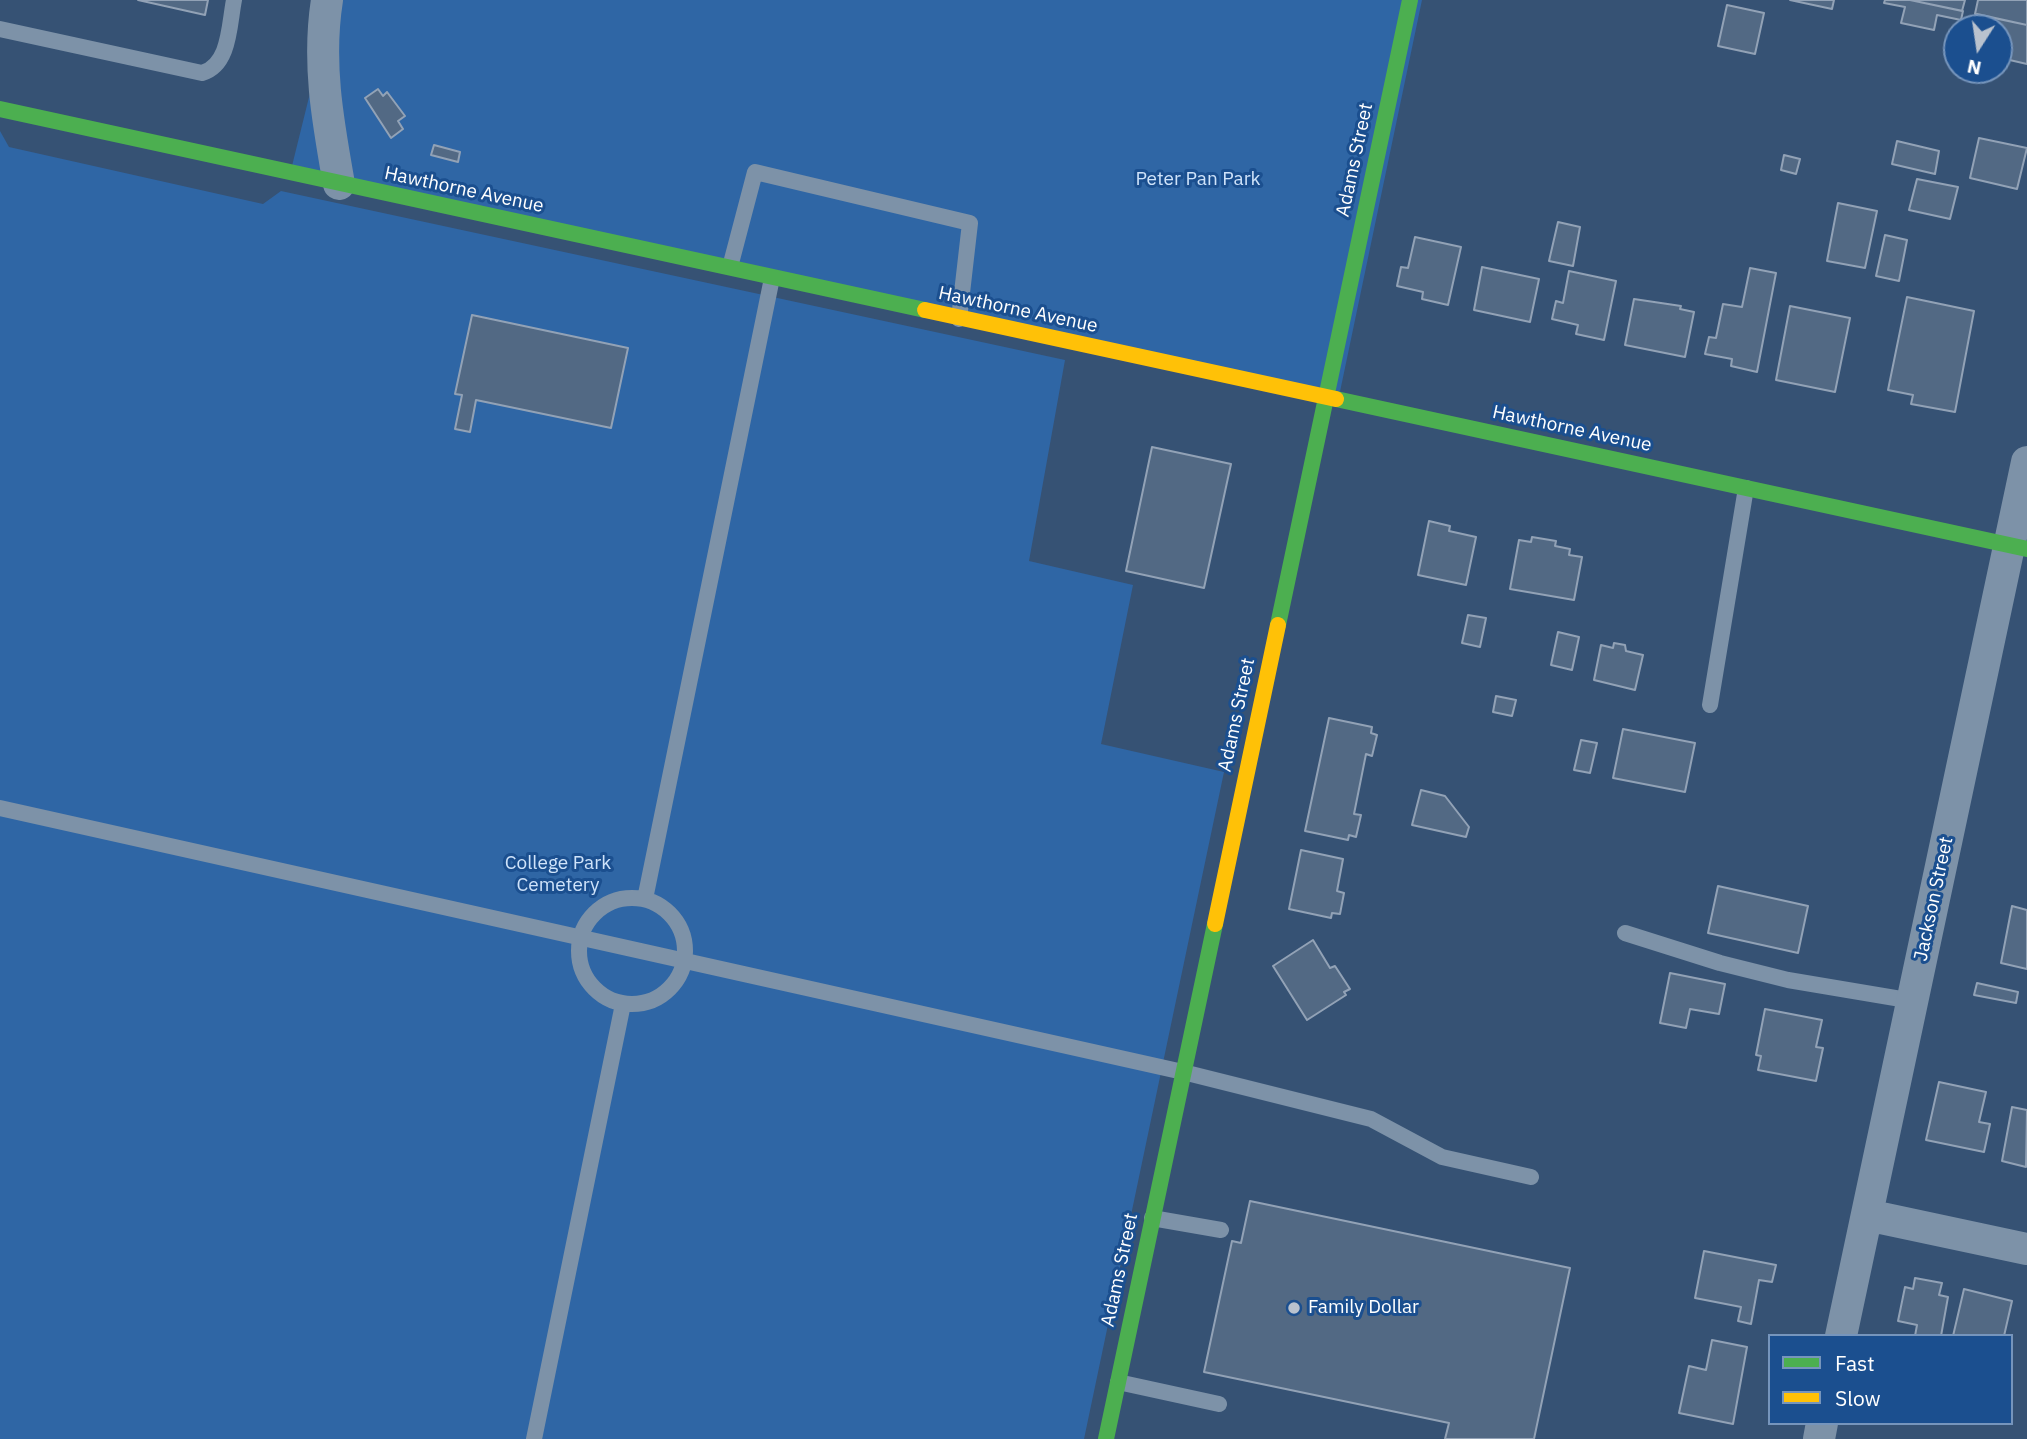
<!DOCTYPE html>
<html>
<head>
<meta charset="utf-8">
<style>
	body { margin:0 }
	#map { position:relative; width:2027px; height:1439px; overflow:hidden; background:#365274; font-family:"IBM Plex Sans",sans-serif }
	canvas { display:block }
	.legend { position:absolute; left:1768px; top:1334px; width:245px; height:91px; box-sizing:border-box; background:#1b4f8f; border:2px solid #7695bc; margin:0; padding:9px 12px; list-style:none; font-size:21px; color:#fff }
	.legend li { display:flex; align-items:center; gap:14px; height:35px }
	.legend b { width:35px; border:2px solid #7695bc }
	.north { position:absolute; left:1943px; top:14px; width:70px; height:70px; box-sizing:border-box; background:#1b4f8f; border:2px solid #7695bc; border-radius:50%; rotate:192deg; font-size:19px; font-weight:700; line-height:28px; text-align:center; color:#fff }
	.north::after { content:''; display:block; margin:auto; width:24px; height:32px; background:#b9c2ce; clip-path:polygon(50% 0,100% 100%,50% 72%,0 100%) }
</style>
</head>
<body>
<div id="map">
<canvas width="2027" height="1439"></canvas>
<ul class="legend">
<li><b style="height:9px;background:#4caf50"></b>Fast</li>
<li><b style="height:9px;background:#ffc107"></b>Slow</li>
</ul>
<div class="north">N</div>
</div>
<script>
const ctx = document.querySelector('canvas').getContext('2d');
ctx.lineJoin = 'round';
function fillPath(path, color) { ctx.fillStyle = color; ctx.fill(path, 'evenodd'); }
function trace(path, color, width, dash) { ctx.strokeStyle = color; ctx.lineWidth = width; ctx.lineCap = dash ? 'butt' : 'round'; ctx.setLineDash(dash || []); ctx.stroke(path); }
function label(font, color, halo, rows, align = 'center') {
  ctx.font = font + ' "IBM Plex Sans",sans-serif'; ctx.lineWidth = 6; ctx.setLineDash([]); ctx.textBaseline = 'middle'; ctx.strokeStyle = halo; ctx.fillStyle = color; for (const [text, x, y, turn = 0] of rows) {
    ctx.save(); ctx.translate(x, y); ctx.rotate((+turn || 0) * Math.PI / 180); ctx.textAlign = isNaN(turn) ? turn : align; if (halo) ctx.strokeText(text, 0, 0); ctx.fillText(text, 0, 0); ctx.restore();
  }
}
const green = new Path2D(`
	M333,0H1422L1337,406L291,170Z
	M0,131L9,147L263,204L281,191L1065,360L1029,561L1133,585L1101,744L1224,772L1084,1439H0Z`);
const building = new Path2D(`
	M138,0H208L205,15Z
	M1790,0H1834L1832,9Z
	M1885,0H1910L1963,11L1961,20L1937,15L1934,30L1901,23L1905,7L1884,3Z
	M1910,0H1965L1962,11Z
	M1978,0H2027V25L1975,14Z
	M1727,5L1764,13L1755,54L1718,46Z
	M1977,14L2027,25V64L2001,58L2005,46L1999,45V28H1973Z
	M378,89L383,96L387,92L405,116L398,121L403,129L391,138L365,98Z
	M1979,138L2027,148L2017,189L1970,178Z
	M1897,141L1939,151L1935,174L1892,164Z
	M434,145L460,152L458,162L431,155Z
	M1784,155L1800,159L1796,174L1781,170Z
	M1917,179L1958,187L1950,219L1909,210Z
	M1838,203L1877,211L1865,268L1827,261Z
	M1558,222L1580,227L1573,266L1549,261Z
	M1885,235L1907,240L1899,281L1876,276Z
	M1415,237L1461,247L1448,305L1422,299L1423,292L1397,286L1401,267L1408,268Z
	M1482,267L1539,279L1530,322L1474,310Z
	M1750,268L1776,273L1757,372L1731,366L1732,359L1705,354L1709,337L1716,338L1723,304L1742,307Z
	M1569,271L1616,281L1604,340L1576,334L1578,325L1552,319L1556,301L1563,303Z
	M1907,297L1974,311L1955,412L1911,404L1913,395L1888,390Z
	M1634,299L1681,306L1680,309L1694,312L1685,357L1625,345Z
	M1790,306L1850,318L1835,392L1776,380Z
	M472,315L628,348L611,428L476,400L470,432L455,429L462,395L455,394Z
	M1152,447L1231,464L1204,588L1126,571Z
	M1429,521L1450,526L1449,531L1476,537L1466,585L1418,575Z
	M1532,537L1556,541L1555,546L1570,549L1569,555L1582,557L1574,600L1510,589L1519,540L1531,542Z
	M1468,615L1486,618L1480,647L1462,643Z
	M1558,632L1579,637L1572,670L1551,665Z
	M1614,643L1625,645L1626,651L1643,655L1635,690L1594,680L1601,645L1613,648Z
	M1496,696L1516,700L1512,716L1493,712Z
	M1329,718L1372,727L1371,733L1377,735L1372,756L1366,754L1354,814L1361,815L1356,837L1349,835L1348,840L1305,831Z
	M1623,729L1695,743L1685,792L1613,778Z
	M1581,740L1597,743L1590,773L1574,770Z
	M1421,790L1445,796L1469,827L1466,837L1412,825Z
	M1301,850L1343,859L1337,891L1344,893L1340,914L1332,913L1331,918L1289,909Z
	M1718,886L1808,906L1798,953L1708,933Z
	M2012,906L2027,910V969L2001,963Z
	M1313,940L1330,968L1335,966L1350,989L1344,992L1346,995L1307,1020L1273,966Z
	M1670,973L1725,984L1719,1014L1690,1009L1686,1028L1660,1023Z
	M1977,983L2018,992L2016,1003L1974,995Z
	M1765,1009L1822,1020L1816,1047L1823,1048L1816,1081L1758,1070L1761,1056L1756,1055Z
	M1939,1082L1986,1092L1979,1122L1990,1124L1984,1152L1926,1140Z
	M2012,1107L2027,1110L2026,1167L2002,1161Z
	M1250,1201L1570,1268L1534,1439H1445L1449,1423L1204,1372L1232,1241L1241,1243Z
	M1704,1251L1776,1265L1772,1282L1759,1280L1751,1324L1738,1321L1741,1307L1695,1298Z
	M1915,1278L1942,1283L1939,1295L1948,1297L1941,1336H1915L1917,1325L1898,1321L1905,1287L1913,1289Z
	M1964,1289L2012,1301L2004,1336H1953Z
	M1712,1340L1747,1347L1733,1424L1679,1413L1689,1366L1706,1370Z`);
const lane = new Path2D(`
	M0,29L202,73C230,65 229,25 234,0
	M730,267L755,172L970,223L959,319
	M1710,705L1746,488
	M0,808L1183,1072L1371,1119L1442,1157L1531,1177
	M579 951a53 53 0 1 1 106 0a53 53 0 1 1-106 0Z
	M645,899L772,278
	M1625,933L1720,963L1788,980L1913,1001
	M1152,1218L1221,1230
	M1118,1382L1219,1404
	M534,1439L623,1004`);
const street = new Path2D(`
	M327,0C317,63 328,122 339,184
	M1867,1215L2027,1249
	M1841,1336L2027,462
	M1819,1439L1822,1423`);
const fast = new Path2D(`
	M0,109L925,310
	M1336,399L2027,549
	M1278,625L1410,0
	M1106,1439L1215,924`);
const slow = new Path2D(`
	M925,310L1336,399
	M1215,924L1278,625`);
const markers = [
	[1294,1308,7,"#b9c2ce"]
];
const streetNames = [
	["Adams Street",1355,160,-78],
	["Hawthorne Avenue",464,190,12],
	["Hawthorne Avenue",1018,310,12],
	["Hawthorne Avenue",1572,429,12],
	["Adams Street",1237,715,-78],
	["Jackson Street",1934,899,-78],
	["Adams Street",1120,1270,-78]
];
const parkNames = [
	["Peter Pan Park",1198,180],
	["College Park",558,864],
	["Cemetery",558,886]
];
const poiNames = [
	["Family Dollar",1308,1308]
];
fillPath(green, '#2f66a5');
fillPath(building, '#526984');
trace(building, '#92a2b6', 2);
trace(lane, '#7d92a8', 16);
trace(street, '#7d92a8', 32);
trace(fast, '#4caf50', 16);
trace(slow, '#ffc107', 16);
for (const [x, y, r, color] of markers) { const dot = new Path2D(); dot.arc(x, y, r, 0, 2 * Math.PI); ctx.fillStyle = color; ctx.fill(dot); trace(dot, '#1b4f8f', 2.5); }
label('19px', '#fff', '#1b4f8f', streetNames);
label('19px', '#cfe3fa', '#1b4f8f', parkNames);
label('19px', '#fff', '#1b4f8f', poiNames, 'left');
</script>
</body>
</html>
